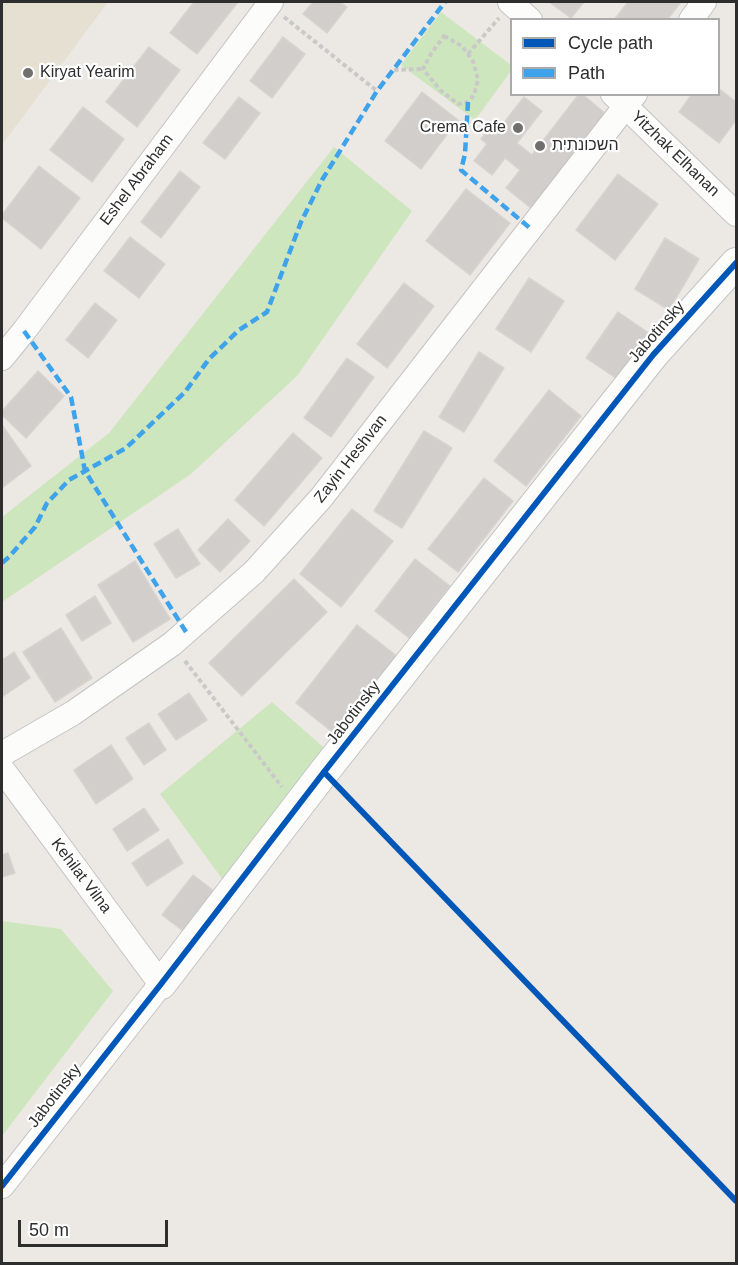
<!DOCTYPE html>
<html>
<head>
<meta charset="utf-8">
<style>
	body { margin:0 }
	#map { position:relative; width:738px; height:1265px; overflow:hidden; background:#ece8e4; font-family:Arial,sans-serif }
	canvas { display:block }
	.frame { position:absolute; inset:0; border:3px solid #2e2e2e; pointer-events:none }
	.legend { position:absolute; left:510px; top:18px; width:210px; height:78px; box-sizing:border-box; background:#fff; border:2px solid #ababab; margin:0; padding:8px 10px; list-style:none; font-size:18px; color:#2e2e2e }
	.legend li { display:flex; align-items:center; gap:12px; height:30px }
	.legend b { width:30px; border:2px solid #ababab }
	.scale { position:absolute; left:18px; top:1220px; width:150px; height:27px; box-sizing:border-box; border:3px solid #2e2e2e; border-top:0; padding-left:8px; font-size:18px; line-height:21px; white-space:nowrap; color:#2e2e2e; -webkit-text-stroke:4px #fff; paint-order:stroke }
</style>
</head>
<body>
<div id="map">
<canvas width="738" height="1265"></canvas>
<div class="frame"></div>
<ul class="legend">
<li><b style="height:8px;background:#0057b8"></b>Cycle path</li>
<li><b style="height:8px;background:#3ea3eb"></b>Path</li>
</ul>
<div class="scale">50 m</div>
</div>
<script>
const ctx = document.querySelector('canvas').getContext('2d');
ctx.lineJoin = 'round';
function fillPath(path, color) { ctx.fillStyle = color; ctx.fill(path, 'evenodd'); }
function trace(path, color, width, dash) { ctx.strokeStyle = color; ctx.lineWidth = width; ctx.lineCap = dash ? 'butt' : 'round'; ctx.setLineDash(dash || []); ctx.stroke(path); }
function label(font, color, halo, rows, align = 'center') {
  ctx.font = font + ' Arial,Heebo,sans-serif'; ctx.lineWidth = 4.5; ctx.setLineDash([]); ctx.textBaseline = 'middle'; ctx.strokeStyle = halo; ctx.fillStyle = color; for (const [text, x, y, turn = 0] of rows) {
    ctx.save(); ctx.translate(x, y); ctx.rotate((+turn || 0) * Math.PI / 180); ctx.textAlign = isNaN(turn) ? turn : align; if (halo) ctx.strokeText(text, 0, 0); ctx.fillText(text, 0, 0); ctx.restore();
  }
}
const education = new Path2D(`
	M2,2H108L2,145Z`);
const green = new Path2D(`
	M441,12L511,65V71L475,120L401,65Z
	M334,147L412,211L297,376L191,474L2,602V517L109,433Z
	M272,702L330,753L226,884L160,794Z
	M2,921L61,929L113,991L2,1136Z`);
const building = new Path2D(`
	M194,2H238L197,54L170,33Z
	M313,2H340L347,7L327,33L303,14Z
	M549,2H584L571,18Z
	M628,2H681L667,20H614Z
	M283,37L305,54L272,98L250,81Z
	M149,47L180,70L137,127L106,102Z
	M718,88L736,102V120L719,143L679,112L692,94H718Z
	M422,92L458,120L421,169L385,141Z
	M579,94H582L606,114L532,209L506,188L520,170L505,158L492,175L474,161L487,144L481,139L492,124L499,129L524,97L542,111L517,143L532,155Z
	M239,97L260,113L225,159L203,143Z
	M83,107L124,139L92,182L50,150Z
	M39,166L80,198L41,249L2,218V215Z
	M180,171L200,187L161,238L141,222Z
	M618,174L658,204L615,260L576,230Z
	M466,189L510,223L470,275L426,241Z
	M130,237L165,264L139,298L104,271Z
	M665,238L699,259L669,310L635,289Z
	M529,278L564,301L531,352L496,329Z
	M404,283L434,306L387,368L357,344Z
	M95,303L117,320L88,358L66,340Z
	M618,312L650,334L619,380L586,358Z
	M479,352L504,368L464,432L439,417Z
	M347,358L374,377L331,437L304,418Z
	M38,371L64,396L26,438L2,415V411Z
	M549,390L581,416L526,486L494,461Z
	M2,425L31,466L2,488Z
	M424,431L452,448L402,528L374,511Z
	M293,433L322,458L264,526L235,500Z
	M484,478L513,501L458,572L428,549Z
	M352,509L393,541L341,607L300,574Z
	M228,519L250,541L220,572L198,550Z
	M178,529L200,564L176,578L154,544Z
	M415,559L450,586L409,638L375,611Z
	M135,561L170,619L133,642L98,585Z
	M294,579L327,612L242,696L209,663Z
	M95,596L111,623L82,641L66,615Z
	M357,625L398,657L336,735L296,703Z
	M61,628L92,678L55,702L23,652Z
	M14,652L30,678L2,697V660Z
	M189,693L207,720L176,740L158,714Z
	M149,723L166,750L144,765L126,738Z
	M111,745L133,779L96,804L74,770Z
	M144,808L159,830L127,851L113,829Z
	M168,839L183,863L147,886L132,863Z
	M8,853L15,873L2,877V855Z
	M193,875L218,894L187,934L162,915Z`);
const path = new Path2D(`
	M284,17L377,91
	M444,36L462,46L473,61L478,80L474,95L468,102L458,104L440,90L423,69L431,54Z
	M468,54L499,18
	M394,70L423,69
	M185,661L282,787`);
const minor = new Path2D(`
	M510,2L530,20
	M691,20L704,2
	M613,94L736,214
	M2,358L24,331L271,2
	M2,754L73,713L172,644L254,572L321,498L635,94
	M2,769L161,984L2,1186`);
const tertiary = new Path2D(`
	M161,984L324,772L653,355L736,263`);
const quiet = new Path2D(`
	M468,102L465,154L461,170L531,229
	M24,331L71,397L85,471L186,632
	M2,563L9,557L35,527L47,503L69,480L126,448L185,392L209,359L239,330L267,312L301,222L322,180L377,91L445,2`);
const cycleway = new Path2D(`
	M324,772L736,1201
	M2,1186L161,984L324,772L653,355L736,263`);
const markers = [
	[28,73,6,"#706f6e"],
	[518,128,6,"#706f6e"],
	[540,146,6,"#706f6e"]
];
const poiNames = [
	["Kiryat Yearim",40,73],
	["Crema Cafe",506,128,"right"],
	["השכונתית",552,146]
];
const streetNames = [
	["Yitzhak Elhanan",675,154,44],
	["Eshel Abraham",137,180,-53],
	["Jabotinsky",657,332,-49],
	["Zayin Heshvan",351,459,-52],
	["Jabotinsky",354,713,-52],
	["Kehilat Vilna",81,876,53],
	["Jabotinsky",55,1096,-52]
];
fillPath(education, '#e6e0d3');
fillPath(green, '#cee6be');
fillPath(building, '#d1cecb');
trace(building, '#d7d4d0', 1.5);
trace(minor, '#c5c4c5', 26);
trace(tertiary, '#c5c4c5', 32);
trace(path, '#c9c9c8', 4, [4.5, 3]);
trace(minor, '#fcfcfb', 24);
trace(tertiary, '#fcfcfb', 30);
trace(quiet, '#3ea3eb', 4.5, [9, 4.5]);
trace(cycleway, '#0057b8', 6);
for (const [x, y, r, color] of markers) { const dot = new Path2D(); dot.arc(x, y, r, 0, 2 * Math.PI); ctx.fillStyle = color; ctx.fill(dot); trace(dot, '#fff', 2); }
label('16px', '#2e2e2e', '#fff', poiNames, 'left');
label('16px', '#2e2e2e', '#fff', streetNames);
</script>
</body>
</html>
